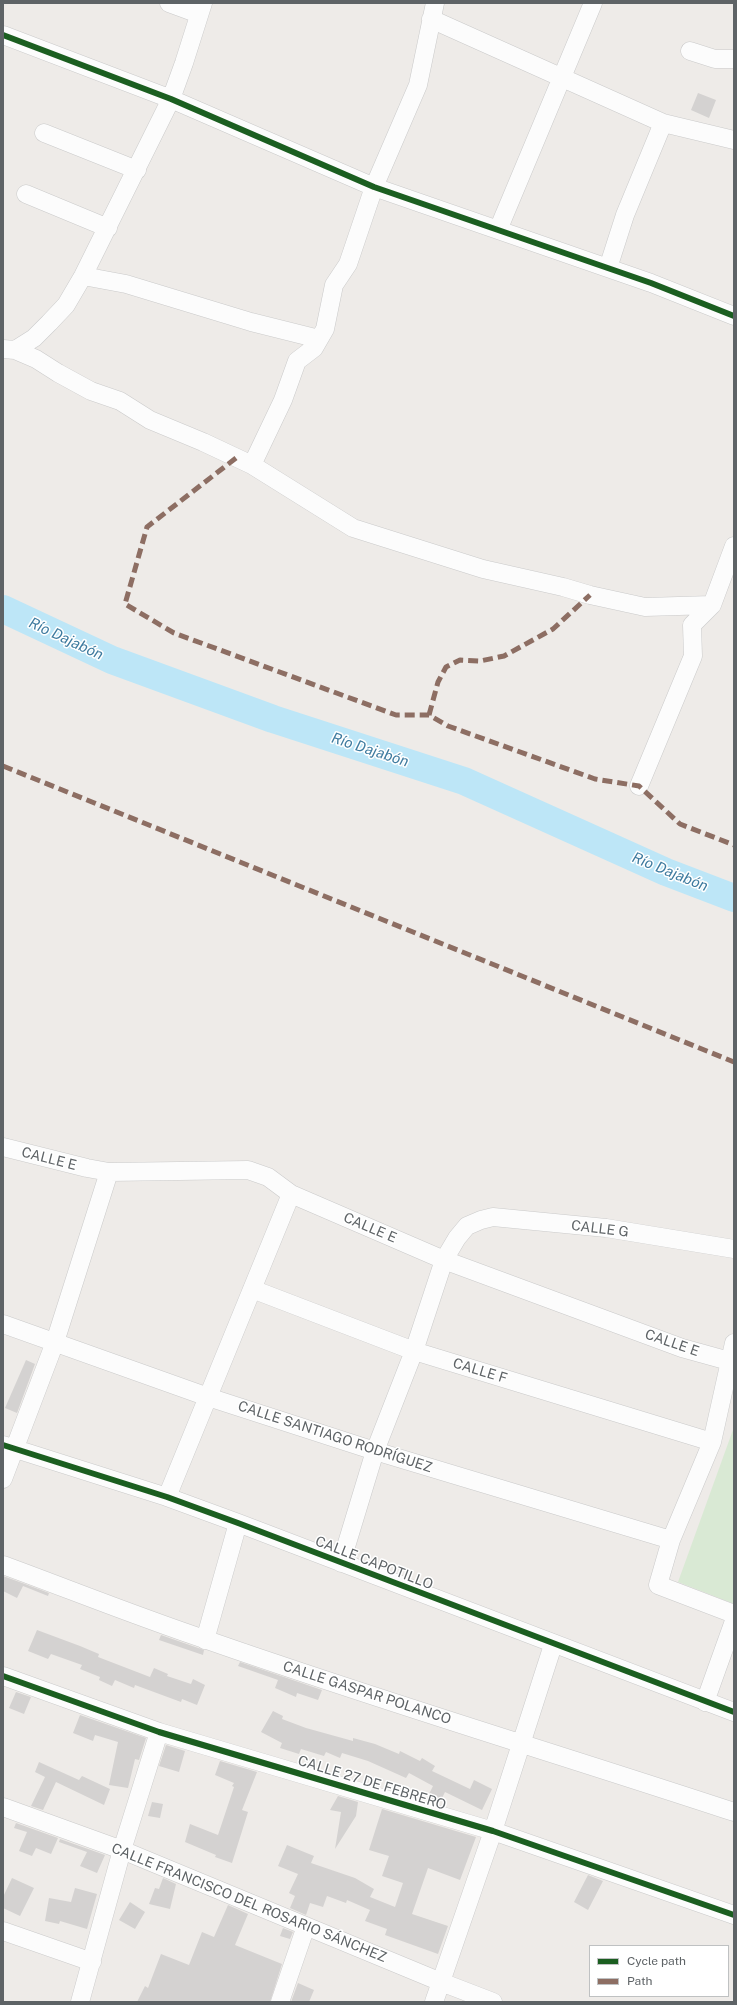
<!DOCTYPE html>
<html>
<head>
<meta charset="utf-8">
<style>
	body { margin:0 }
	#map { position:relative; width:737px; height:2005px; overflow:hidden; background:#eeebe8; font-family:"Public Sans",sans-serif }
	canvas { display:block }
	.frame { position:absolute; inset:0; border:4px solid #5e6366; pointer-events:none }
	.legend { position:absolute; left:589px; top:1945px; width:140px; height:52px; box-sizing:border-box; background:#fff; border:1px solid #bfc1c2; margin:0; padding:5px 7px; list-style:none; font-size:12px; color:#5e6366 }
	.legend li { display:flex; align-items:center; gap:8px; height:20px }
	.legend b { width:20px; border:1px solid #bfc1c2 }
</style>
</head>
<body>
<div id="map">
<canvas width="737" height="2005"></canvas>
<div class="frame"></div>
<ul class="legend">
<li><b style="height:5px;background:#1b5e20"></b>Cycle path</li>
<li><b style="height:5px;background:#8d6e63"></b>Path</li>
</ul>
</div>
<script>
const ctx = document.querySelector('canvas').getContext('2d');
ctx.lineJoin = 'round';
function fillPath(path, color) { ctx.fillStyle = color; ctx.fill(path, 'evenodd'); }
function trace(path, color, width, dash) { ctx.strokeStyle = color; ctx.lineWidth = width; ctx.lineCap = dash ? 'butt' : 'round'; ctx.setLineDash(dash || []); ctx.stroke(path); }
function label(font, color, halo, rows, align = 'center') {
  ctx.font = font + ' "Public Sans",sans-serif'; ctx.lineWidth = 3; ctx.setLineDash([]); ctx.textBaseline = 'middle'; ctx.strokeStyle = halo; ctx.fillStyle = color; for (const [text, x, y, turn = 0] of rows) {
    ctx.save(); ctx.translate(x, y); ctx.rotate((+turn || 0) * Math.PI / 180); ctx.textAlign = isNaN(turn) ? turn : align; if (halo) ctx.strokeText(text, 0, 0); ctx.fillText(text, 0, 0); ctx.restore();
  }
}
const green = new Path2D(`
	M734,1427V1604L678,1582Z`);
const river = new Path2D(`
	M3,609L112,660L273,719L464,781L666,872L734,898`);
const building = new Path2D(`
	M698,93L716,100L709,118L691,110Z
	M26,1360L35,1364L17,1413L5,1408Z
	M3,1576L25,1584L49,1593L48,1596L23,1586L17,1598L3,1591Z
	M37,1630L80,1646L99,1654L98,1657L150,1677L154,1668L168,1674L167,1676L191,1684L193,1679L205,1685L197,1705L182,1699L181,1702L135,1685L134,1688L115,1680L112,1686L99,1680L100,1677L80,1669L82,1665L51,1654L48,1659L28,1651Z
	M161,1635L204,1650L203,1655L159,1640Z
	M240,1662L322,1690L318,1700L297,1693L296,1697L275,1688L278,1680L238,1666Z
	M16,1692L31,1697L24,1714L9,1708Z
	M273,1711L283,1716L282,1719L306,1728L353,1741V1738L375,1744L399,1754L400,1751L420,1761L422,1758L435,1766L432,1771L470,1789L474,1780L492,1789L482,1810L445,1792L439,1804L426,1800L433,1786L409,1773L406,1778L368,1761L342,1753L340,1758L326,1752L324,1756L301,1749L299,1754L280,1748L282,1743L261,1732Z
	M80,1715L146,1738L139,1760L135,1759L128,1788L109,1785L118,1742L95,1735L93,1741L73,1733Z
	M166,1745L185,1751L179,1772L159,1766Z
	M220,1761L257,1772L242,1810L248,1812L232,1863L215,1857L216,1855L185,1842L190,1824L218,1835L234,1787L232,1786L234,1783L215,1775Z
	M39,1762L79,1780L82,1776L110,1789L104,1805L56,1782L43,1810L31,1806L45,1777L35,1772Z
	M338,1796L358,1802L356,1816L335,1849L341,1812L330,1810Z
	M152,1802L163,1804L160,1818L148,1816Z
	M382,1809L476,1837L460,1880L428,1868L412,1914L448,1926L438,1954L385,1935L387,1929L365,1921L370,1910L347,1900L346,1903L327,1896L323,1907L310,1903L306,1915L290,1908L295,1896L289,1893L298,1874L278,1866L287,1845L314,1856L311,1863L355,1878L374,1889L370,1897L395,1907L403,1883L382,1876L389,1856L369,1850Z
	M16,1823L58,1838L51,1854L36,1848L32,1856L19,1851L27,1832L14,1828Z
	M60,1839L105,1855L97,1873L80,1866L87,1852L59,1842Z
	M588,1875L603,1881L588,1910L574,1902Z
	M12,1878L34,1888L20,1916L3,1908V1897Z
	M163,1878L176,1884L170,1909L149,1904L155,1888L159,1889Z
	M75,1888L97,1894L87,1929L60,1921L59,1924L45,1921L49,1898L71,1902Z
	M130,1902L145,1912L135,1929L119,1920Z
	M228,1905L248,1914L235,1945L282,1964L270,2002H137L145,1986L148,1988L161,1954L189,1965L202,1932L214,1937Z
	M283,1928L293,1932L290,1939L280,1936Z
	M298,1983L314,1990L309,2002H291Z`);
const minor = new Path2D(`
	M169,3L199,14
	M431,19L663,123L734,140
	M3,35L171,99L374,187L651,283L734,316
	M690,51L715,59H734
	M44,133L137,170
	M26,194L108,228
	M498,230L593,3
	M608,268L625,215L663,123
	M83,276L126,284L251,322L319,339
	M3,349L15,350L36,359L58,373L91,391L120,401L150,420L203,442L252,465L353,528L483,569L563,587L590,595L645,607L712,605
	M15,350L34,338L49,323L66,305L83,276L171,99L184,63L203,3
	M252,465L283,400L297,361L314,348L325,329L334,285L348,264L374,187L418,85L435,3
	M639,786L693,656L692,625L712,605L734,546
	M3,1147L87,1168L109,1172L248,1170L268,1177L291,1194L444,1260L682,1348L729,1361
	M252,1289L414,1351L712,1442
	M3,1324L208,1397L375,1451L671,1540
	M734,1343L712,1442L671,1540L658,1585L734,1614
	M3,1445L167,1497L238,1523L734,1712
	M3,1479L55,1342L109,1172
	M167,1497L291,1194
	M341,1563L375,1451L414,1351L444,1260L457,1238L467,1226L481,1220L493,1217L606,1228L734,1249
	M3,1565C71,1590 138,1617 207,1640C381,1701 558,1754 734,1812
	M205,1640L238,1523
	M3,1676L159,1732L493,1831L734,1915
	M705,1702L734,1621
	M3,1807L122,1850L441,1982L493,2002
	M3,1931L92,1962
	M80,2002L122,1850L159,1732
	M280,2002L306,1926
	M434,2002L493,1831L553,1645`);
const quiet = new Path2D(`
	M236,458L147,527L125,604L174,633L396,715H429L448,726L595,779L639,786L680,824L734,845
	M429,715L438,682L446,667L460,660L480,661L504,656L553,629L590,595
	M3,766L734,1062`);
const cycleway = new Path2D(`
	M3,35L171,99L374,187L651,283L734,316
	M3,1445L167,1497L238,1523L734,1712
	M3,1676L159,1732L493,1831L734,1915`);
const streetNames = [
	["CALLE E",49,1159,14],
	["CALLE E",370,1228,23],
	["CALLE G",600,1229,7],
	["CALLE E",672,1343,19],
	["CALLE F",480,1371,17],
	["CALLE SANTIAGO RODRÍGUEZ",335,1437,18],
	["CALLE CAPOTILLO",374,1563,21],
	["CALLE GASPAR POLANCO",367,1693,18],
	["CALLE 27 DE FEBRERO",372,1783,17],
	["CALLE FRANCISCO DEL ROSARIO SÁNCHEZ",249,1903,22]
];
const waterNames = [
	["Río Dajabón",66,639,25],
	["Río Dajabón",370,750,18],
	["Río Dajabón",670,872,22]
];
fillPath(green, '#d9e9d4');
trace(river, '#bde6f7', 28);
fillPath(building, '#d4d2d1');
trace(minor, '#cacaca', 19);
trace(minor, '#fcfcfc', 18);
trace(quiet, '#8d6e63', 5, [10, 5]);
trace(cycleway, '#1b5e20', 6);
label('14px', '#5e6366', '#fff', streetNames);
label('italic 15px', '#3e7b9f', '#fff', waterNames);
</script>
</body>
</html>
